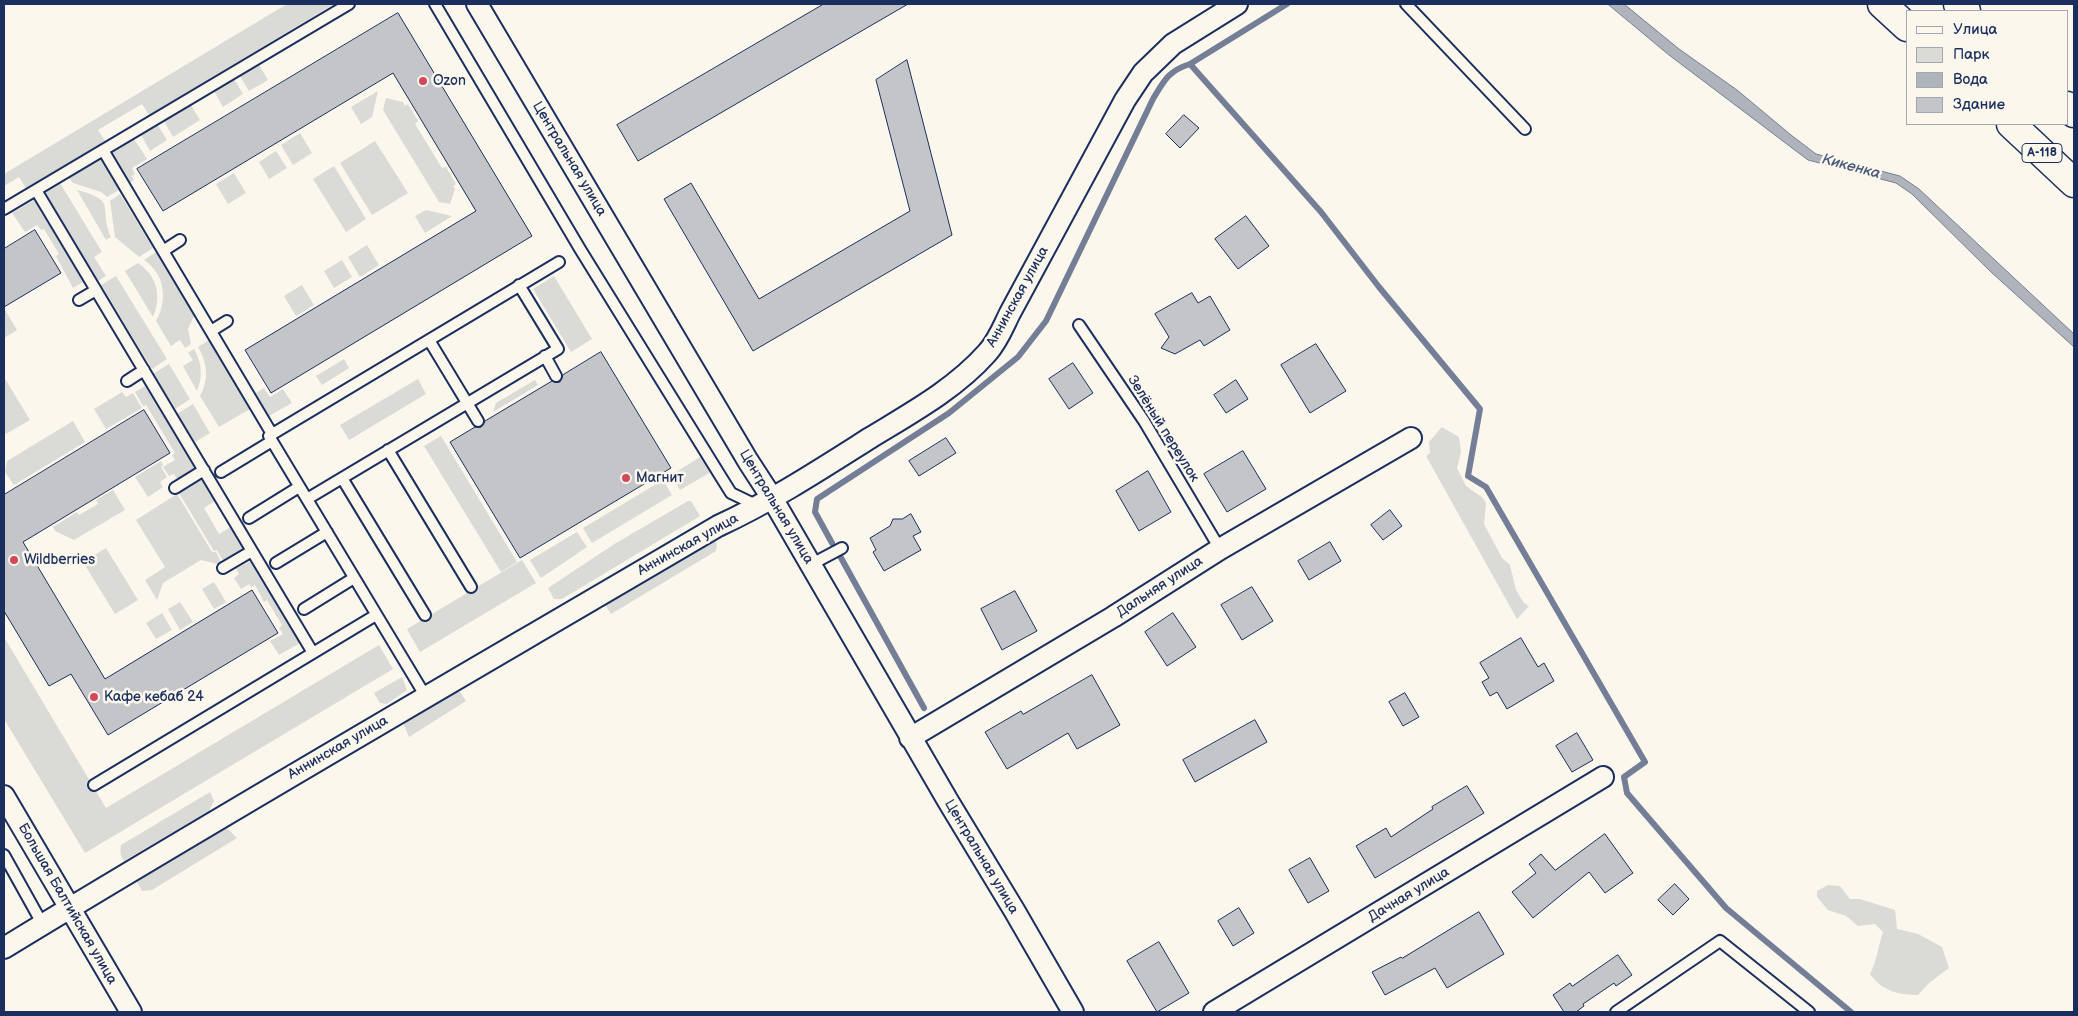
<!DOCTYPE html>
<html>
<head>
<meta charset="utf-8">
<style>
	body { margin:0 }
	#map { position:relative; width:2078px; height:1016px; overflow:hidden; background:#fbf7ec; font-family:"Balsamiq Sans",sans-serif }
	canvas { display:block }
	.frame { position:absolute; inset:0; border:5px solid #1b2f5e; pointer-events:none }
	.legend { position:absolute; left:1906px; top:10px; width:162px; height:115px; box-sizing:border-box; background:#fbf7ec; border:1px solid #a1a7b3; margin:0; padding:6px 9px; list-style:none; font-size:15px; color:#1b2f5e }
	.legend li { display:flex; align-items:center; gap:10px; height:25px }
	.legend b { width:25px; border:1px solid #a1a7b3 }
</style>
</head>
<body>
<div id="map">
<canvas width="2078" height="1016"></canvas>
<div class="frame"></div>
<ul class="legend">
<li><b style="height:6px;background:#fbf7ec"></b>Улица</li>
<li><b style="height:14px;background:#dadad7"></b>Парк</li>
<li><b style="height:14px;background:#afb3bb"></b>Вода</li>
<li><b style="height:14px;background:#c3c5c9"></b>Здание</li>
</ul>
</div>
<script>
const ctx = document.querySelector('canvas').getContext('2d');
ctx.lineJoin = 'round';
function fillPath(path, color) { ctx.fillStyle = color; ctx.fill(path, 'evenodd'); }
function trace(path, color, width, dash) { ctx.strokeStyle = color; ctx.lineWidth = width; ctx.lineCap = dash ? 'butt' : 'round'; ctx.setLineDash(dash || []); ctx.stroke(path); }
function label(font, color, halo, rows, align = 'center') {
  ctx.font = font + ' "Balsamiq Sans",sans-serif'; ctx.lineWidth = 5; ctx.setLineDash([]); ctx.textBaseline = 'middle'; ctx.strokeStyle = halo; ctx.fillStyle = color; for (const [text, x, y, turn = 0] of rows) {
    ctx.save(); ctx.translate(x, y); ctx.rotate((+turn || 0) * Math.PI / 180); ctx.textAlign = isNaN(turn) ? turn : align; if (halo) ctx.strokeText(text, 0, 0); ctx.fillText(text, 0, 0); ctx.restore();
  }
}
const green = new Path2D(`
	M287,4H334L149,115L142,104L98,130L105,141L26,188L19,177L4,186V174Z
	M259,65L268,80L249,91L240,76Z
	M234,79L243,94L223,107L214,91Z
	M378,91L372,117L361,124L351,107Z
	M386,98L403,102L405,106L408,104L418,121L415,124L442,168L446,167L456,184L453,186L455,189L450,204L439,202L383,110Z
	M191,105L200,120L173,137L164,121Z
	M158,125L167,140L150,151L141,135Z
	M300,133L312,153L293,165L281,145Z
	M134,139L147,159L132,168L135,174L132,176L134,180L130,183L112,153Z
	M375,141L408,193L372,215L340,163Z
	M276,151L287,168L269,179L259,162Z
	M101,159L119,190L107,197L101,192L73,183L69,178Z
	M334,166L366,219L346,232L313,179Z
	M234,173L246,193L228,204L216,184Z
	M60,183L102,252L94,257L106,276L98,281L45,192Z
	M77,190C119,201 98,208 111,237L106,240Z
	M120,194L153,248L139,257L115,237L110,201Z
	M34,200L83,282L73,288L56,256L59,254L44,229L41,230L37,225L25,232L12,213Z
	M426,210L452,216L425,233L415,216Z
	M367,245L379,265L360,277L348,257Z
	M156,252L194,316L188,329L191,344L185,348L180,340L171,346L156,321C168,300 165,274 144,260Z
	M342,260L352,277L334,288L324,271Z
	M138,263C157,276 162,296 153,317L125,271Z
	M116,276L167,359L152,369L101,285Z
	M554,276L592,339L571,352L533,289Z
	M302,285L314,305L296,316L284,296Z
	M5,310L17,330L4,338V311Z
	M209,340L250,409L219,427L200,396C209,379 208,364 198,347Z
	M194,349C202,363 203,377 197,391L183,366L193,360L188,353Z
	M344,359L349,368L322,385L316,376Z
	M169,364L190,399L175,409L153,374Z
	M4,377L30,420L6,434L4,431Z
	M418,379L426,394L349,440L340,425Z
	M535,380L538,385L493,412L496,403Z
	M145,386L195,469L177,479L174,474L169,476L163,467L175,460L172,455L175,453L146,405L143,406L135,392Z
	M264,388L270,397L283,389L292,403L269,416L256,393Z
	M122,392L126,397L133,393L142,408L106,429L94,409Z
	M193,404L210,433L195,442L177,414Z
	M73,421L85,442L14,485L5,472L7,461Z
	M1442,427L1459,437L1461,452L1457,468L1466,486L1483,498L1486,503L1484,524L1502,558L1510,565L1516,590L1524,603L1529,606L1517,619L1426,456L1430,453L1429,442Z
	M441,436L517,562L501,572L424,446Z
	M702,456L711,472L680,490L671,475Z
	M161,461L163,465L161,467L167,477L160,482L163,487L148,497L135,477Z
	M202,480L215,501L204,508L219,534L231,527L243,549L223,561L217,550L214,551L179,493Z
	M663,480L672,495L592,543L583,528Z
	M113,490L125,510L74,540L55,531L53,527L77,512L79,515L98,504L96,500Z
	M177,494L212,552H216L221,562L217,564L201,560L163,583L157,600L145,580L165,567L136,520Z
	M688,501H691L700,516L562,599H554L548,588L616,543Z
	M577,532L587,547L541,578L530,560Z
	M713,536L717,545L716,551L611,614L605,604Z
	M106,548L138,600L115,614L83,562Z
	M522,560L536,583L420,652L407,629Z
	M250,561L300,643L279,655L270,641L283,634L279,628L282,625L267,600L264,602L255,585L251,587L249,584L241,589L234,578L239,574L236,569Z
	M214,582L226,602L214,609L202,589Z
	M180,602L193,622L180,630L168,609Z
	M162,613L172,630L156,639L146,623Z
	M4,637L106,808L379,645L393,669L85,853L4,719Z
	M402,677L407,690L387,704L380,703L374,693Z
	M455,691L460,692L466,701L409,737L404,725L405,720Z
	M210,792L214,801L209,811L124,861C120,856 120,851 121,845Z
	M226,827L237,838L152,890L142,891L136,880Z
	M1828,885L1840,886L1850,899H1860L1895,910L1897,929L1918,934L1942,947L1949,968L1929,983L1918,995C1898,995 1882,991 1870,974C1877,961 1878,946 1883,932L1875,924L1858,926L1846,916L1828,910L1817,897V891Z`);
const water = new Path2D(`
	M1608,4H1624L1679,49L1737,90L1791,135L1816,154L1900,176L1919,189L2074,334V347L1991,272L1912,194L1896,183L1808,160L1669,55Z`);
const stream = new Path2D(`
	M1190,64L1321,212L1379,287L1480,409L1468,476L1486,487L1645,762L1624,777L1627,793L1726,908L1851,1012
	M832,543L815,512L817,499L949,413L1018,357L1046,321L1153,99C1164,81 1168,71 1190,64L1287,4
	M840,556L924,708`);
const building = new Path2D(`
	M824,4H908L638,161L617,125Z
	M398,13L532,236L271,393L245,350L476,211L393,73L163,211L137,169Z
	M907,60L952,235L753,351L664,199L691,183L759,299L910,211L876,80Z
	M1184,115L1199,128L1180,148L1166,134Z
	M1246,216L1269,246L1238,269L1215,239Z
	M35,230L61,273L4,307V249Z
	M1192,293L1198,303L1210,296L1230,330L1204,346L1200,340L1175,354L1161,348L1169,337L1155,314Z
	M1316,344L1346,391L1310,413L1281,365Z
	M601,352L671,468L520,558L450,442L475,427H481L485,421L552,381L560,382L563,375Z
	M1073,363L1093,393L1069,409L1049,379Z
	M1236,380L1248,399L1226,413L1214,395Z
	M144,410L170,453L23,542L105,679L252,590L278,633L108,735L71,674L49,686L4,611V495Z
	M946,438L956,453L919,476L909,461Z
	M1243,451L1266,489L1227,512L1204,474Z
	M1148,471L1171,512L1139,531L1116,491Z
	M1390,510L1402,526L1383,540L1371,525Z
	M911,514L921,532L913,536L921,550L884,571L873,552L876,550L870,538L890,526L893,519H902Z
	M1330,542L1341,561L1309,580L1298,561Z
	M1252,587L1273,621L1242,640L1221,605Z
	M1015,591L1037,631L1002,650L981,609Z
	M1173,613L1196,647L1167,666L1145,632Z
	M1521,638L1538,667L1544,663L1554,681L1507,709L1497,692L1490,696L1482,682L1489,678L1480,663Z
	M1092,675L1120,725L1077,749L1068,733L1007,769L985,732L1021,711L1023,714Z
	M1405,693L1419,717L1403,726L1389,702Z
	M1255,720L1267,742L1195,782L1183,760Z
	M1577,733L1593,760L1572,772L1556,746Z
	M1467,786L1484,813L1375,878L1356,846L1386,828L1391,837L1433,809L1432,807Z
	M1605,834L1633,873L1605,893L1589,872L1533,918L1512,892L1536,873L1529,864L1541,854L1555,870Z
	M1310,858L1329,891L1308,903L1289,870Z
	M1675,884L1689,899L1673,915L1658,900Z
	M1239,908L1254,933L1233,946L1218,921Z
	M1479,912L1504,954L1447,988L1435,968L1385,995L1372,972L1401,957L1402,958Z
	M1159,942L1189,993L1157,1012L1127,961Z
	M1618,955L1632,975L1616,986L1614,983L1583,1004L1584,1006L1576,1012H1564L1553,995L1570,983L1572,986Z`);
const lane = new Path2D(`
	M435,4L580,249L721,477L731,493L758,506
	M1406,4L1525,129
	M103,150L272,434
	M36,190L313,653
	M4,209L349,4
	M163,251L180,240
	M79,300L96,290
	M1079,325L1144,421L1220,549
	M211,331L227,321
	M429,340L478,421
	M545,356L556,376
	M127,381L144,370
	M388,450L471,587
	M221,472L272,441
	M342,478L425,615
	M175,488L204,470
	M307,499L558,349L519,285
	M249,518L299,487
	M276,563L327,532
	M810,565L842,548
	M223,568L252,551
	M304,609L354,578
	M426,697L269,436L559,262
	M94,785L376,615
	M4,855L43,925
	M1616,1012L1720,941L1809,1012`);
const street = new Path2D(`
	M477,4L748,461L772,498L948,801L1014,910L1073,1012
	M910,738L1113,617L1220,549L1411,438
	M4,796L131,1012
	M4,948C240,804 480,666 718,526C772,501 821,469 870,438C911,413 955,389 987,353C998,341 1003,327 1010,313L1125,100L1143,73L1173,44L1237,4
	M1214,1012L1603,777`);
const highway = new Path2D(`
	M1882,4L1907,27
	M1958,4L1966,11
	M2067,106L2074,113
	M2011,124L2074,183`);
const markers = [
	[423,81,5,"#d1495b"],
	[626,478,5,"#d1495b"],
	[14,560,5,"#d1495b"],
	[94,697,5,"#d1495b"]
];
const shields = [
	[2042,153,40]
];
const shieldNames = [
	["А-118",2042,153]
];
const poiNames = [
	["Ozon",433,81],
	["Магнит",636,478],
	["Wildberries",24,560],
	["Кафе кебаб 24",104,697]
];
const streetNames = [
	["Центральная улица",569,159,59],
	["Аннинская улица",1018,297,-61],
	["Зелёный переулок",1163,429,58],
	["Центральная улица",776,507,59],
	["Аннинская улица",688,545,-29],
	["Дальняя улица",1160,587,-33],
	["Аннинская улица",338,748,-30],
	["Центральная улица",981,857,59],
	["Дачная улица",1409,895,-31],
	["Большая Балтийская улица",67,904,60]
];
const waterNames = [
	["Кикенка",1851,167,15]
];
fillPath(green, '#dadad7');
fillPath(water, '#afb3bb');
trace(water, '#747e96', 1);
trace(stream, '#747e96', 6);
fillPath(building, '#c3c5c9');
trace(building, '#1b2f5e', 1);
trace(lane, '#1b2f5e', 14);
trace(street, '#1b2f5e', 24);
trace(highway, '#1b2f5e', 31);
trace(lane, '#fbf7ec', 10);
trace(street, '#fbf7ec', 20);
trace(highway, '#fbf7ec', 28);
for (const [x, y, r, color] of markers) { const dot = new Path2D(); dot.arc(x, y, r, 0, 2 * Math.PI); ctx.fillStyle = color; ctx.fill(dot); trace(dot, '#fbf7ec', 2); }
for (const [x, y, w] of shields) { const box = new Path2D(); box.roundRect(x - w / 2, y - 9.5, w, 19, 4); ctx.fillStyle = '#fbf7ec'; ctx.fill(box); trace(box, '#1b2f5e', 1); }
label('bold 12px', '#1b2f5e', null, shieldNames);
label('14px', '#1b2f5e', '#fbf7ec', poiNames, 'left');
label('14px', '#1b2f5e', '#fbf7ec', streetNames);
label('italic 15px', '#47577a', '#fbf7ec', waterNames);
</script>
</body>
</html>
